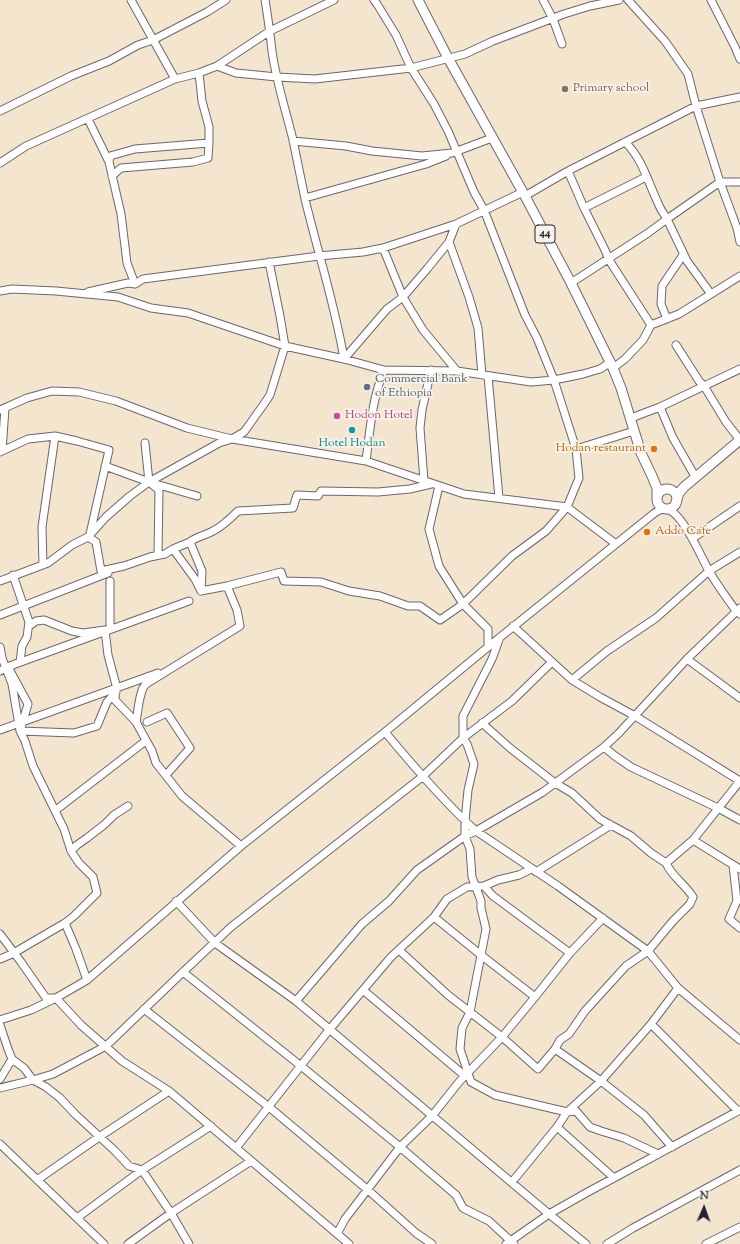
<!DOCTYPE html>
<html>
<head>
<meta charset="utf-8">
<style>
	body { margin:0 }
	#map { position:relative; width:740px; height:1244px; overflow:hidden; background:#f4e5ce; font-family:"Sorts Mill Goudy",serif }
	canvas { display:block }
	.north { position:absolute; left:684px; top:1188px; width:40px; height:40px; -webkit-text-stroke:3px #f7f3e8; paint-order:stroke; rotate:2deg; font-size:11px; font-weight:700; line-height:16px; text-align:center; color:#22223b }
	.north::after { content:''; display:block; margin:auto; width:14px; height:18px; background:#22223b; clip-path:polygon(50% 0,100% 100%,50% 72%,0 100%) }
</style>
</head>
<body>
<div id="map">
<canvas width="740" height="1244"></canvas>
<div class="north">N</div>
</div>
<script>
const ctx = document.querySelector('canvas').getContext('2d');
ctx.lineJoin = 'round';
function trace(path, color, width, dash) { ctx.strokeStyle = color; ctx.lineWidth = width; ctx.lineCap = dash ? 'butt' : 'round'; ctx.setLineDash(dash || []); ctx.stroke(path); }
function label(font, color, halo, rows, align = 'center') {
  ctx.font = font + ' "Sorts Mill Goudy",serif'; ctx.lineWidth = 3.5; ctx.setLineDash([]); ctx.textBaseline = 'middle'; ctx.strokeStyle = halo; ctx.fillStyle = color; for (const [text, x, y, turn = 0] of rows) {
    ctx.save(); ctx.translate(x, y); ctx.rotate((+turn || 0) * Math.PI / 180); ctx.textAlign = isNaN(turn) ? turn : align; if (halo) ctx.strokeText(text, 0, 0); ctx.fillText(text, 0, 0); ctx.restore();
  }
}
const minor = new Path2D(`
	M131,0L175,79
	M265,0C268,17 270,34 272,51C276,81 286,111 293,140C297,160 301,180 305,199C318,253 335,305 344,359
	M374,0L377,4L396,35L411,68L434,104L448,131L474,192L484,210L525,315L537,338L554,380L576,449L579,478L567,507L546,531L512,556L463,604L439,566L429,529L439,486
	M543,0L553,19L562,44
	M628,0L665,41L688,74L696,106L720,182L737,228L740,242
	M711,0L735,47L740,59
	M217,66L236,73L277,77L315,79L411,68L465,54L493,41L564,14L590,6L619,0
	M0,111L71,76L109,61L138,45L153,40L207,12L226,0
	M88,119L109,162L121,214L127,263L135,284
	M293,141L346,146L372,151L422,156L452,153L492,138
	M109,162L110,156L135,149L209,143V127L202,101L199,73
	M0,163L26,146L175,79L199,73L217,66L270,31L334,0
	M568,171L584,208L605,250L609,260L651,325
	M112,176L121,168L193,162L208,158L209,143
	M525,196L568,171L696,106L740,97
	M305,198L426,164L446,156
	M584,208L646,177
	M449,242L469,297L478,328L482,375
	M383,248L403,297L423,330L457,371
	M571,283L648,233L667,219C664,214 660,209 658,203C648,182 642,158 625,142
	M0,291L12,289L56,291L118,297L151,308L188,313L285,346L344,359L384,370L457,371L531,382L554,380L583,374L600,369L611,362
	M88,292L128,283L135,284L143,279L319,256L363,252L383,248L456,224L523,192
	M711,294L687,261L667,219L720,182H740
	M667,319L661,304L662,286L683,255
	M676,345L699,381L704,386L726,422L740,440
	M344,359L387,309L403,297L427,269L449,242L456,224
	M613,368L625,359L643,340L651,325L679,314L740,276
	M488,376L499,498
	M660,407L740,369
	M0,410L27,398L52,391L79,392L116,401L187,428L232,439L366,461L464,494L567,507L616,544
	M631,418L660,407L673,438L696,478
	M145,443L149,482L159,490L158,555
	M576,449L634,431
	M2,451L28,439L55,436L77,441L109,450L90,534
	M0,452L2,451L5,408
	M366,461C370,430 372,399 384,370
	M105,466L149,482L197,496
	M424,481L420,428L422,410L431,370
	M88,537L96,542L101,571L124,566L150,557L165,554L173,549L195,579L201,591
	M693,538L740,506
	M173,549L190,542
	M43,565L42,527L55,436
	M13,575L29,622L27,637L22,646L20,662L8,667L28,704L20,731L25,741L33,766L64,829L71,851L79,863L93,877L97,893L74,916L65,923L76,949L87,980
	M0,581L48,563L72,545L88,537L106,517L130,496L149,482L219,443L232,439L244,432L264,404L270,395L285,346L280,316L269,262
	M110,581V629
	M227,586L201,591L202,571L190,542C195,537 206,535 213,531C223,526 230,519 238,511L293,508L297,495L318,496L321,491L378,492L410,489L431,484
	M0,615L108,573
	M29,625V626L36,621L44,620L72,631L83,633L105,630L108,655L116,685L115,700L136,722L152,751L156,763L182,796L241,846
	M513,626L572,680L600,697L635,716L740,781
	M0,647L2,658L12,684L20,731L74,733L97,726L107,702L116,692
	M687,659L740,698
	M552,662L512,701L463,738L467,744L474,764L468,790L465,821V836L470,849L472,877L481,901V908L486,929L470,1012L462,1028L460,1049L471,1082L495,1095L567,1112L576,1111L590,1127L601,1131L624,1138L658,1154
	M0,671L7,667L189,601
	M572,680L607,651L656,618L709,571L740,552
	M136,722C138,713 139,690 146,684L240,626L237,610L227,586L281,572L284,581L321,582L349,591L380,596L408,606H420L440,620L463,604L488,629V647
	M147,722L167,713L190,748L166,775
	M482,723L510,748L555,783L572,793L600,819L631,836L651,853L666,863
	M0,730L158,673
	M385,732C414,767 443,801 476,831L558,886L648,951L678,988L740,1040
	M604,747L615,756L631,767L718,808L740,820
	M56,810L143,743
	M693,840L740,869
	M71,851L77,845L87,838L105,824L114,815L128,806
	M733,865L737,901L729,919L740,928
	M536,872L611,825
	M484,886L493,896L570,953
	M176,901L215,943L296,1001L549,1214L586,1244
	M434,917L481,955L535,997
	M0,934L21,962L46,998H56L81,1025L122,1061L169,1091L349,1244
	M399,950L448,995L502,1037L538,1069L555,1049L601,1081L644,1115L672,1147
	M0,959L12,954L65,923
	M183,972L301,1066L400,1147L456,1195L463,1208L489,1221L514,1244
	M363,990L465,1076
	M296,1001L362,924L389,901L417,870L465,836L476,831L543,792L604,747L619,733L687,659L740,608
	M144,1009L269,1107L368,1190L416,1233L432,1244
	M0,1020L31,1010L56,998L87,980L241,846L385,732L488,647L652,515C656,512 661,508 666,509C682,511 701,557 709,571C717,585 727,598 736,611L740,614
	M651,1024L738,1111
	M0,1025L8,1049L12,1059L24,1068L33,1080L46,1087L60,1098L75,1114L115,1151L129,1166L142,1170L171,1213L189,1244
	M555,1049L560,1040L569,1034L585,1011L626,966L648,951L673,921L690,904L693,897C685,884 672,877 666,863L693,840L740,781
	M0,1079L12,1059
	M0,1088L33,1080L53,1074L106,1046L183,972L231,927L422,777L463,738V716L492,659L500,637
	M557,1127L614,1178
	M0,1144L104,1244
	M236,1148L329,1030L391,957L434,917L447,899L467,887L484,886L498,880L519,875L531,869
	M37,1180L99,1137L169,1091
	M512,1182L557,1127L567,1112L601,1081L651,1024L678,988
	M77,1218L142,1170L211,1126
	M337,1234L345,1219L400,1147L432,1116L459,1082L502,1037L535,997L570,953L603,918
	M128,1244L171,1213L251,1161
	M506,1244L549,1214L586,1193L740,1110
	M607,1244L633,1228L740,1170
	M706,1244L740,1227`);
const major = new Path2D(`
	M418,0L448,58L525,196L571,283L613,368L621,388L641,453L652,476L657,488V498
	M657 499a10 10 0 1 1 20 0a10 10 0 1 1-20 0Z
	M676,502L679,493L684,487L740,440`);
const markers = [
	[565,89,4,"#8d6e63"],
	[367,387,4,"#5c6f8a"],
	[337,416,4,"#d1479c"],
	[352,430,4,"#0f9aa8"],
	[654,449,4,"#e8710a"],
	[647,532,4,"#e8710a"]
];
const shields = [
	[545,234,20]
];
const shieldNames = [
	["44",545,234]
];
const educationNames = [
	["Primary school",573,89]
];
const serviceNames = [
	["Commercial Bank",375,380],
	["of Ethiopia",375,394]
];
const hotelNames = [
	["Hodon Hotel",345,416]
];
const cultureNames = [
	["Hotel Hodan",352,444]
];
const foodNames = [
	["Hodan restaurant",646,449],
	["Addo Cafe",655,532,"left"]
];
trace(minor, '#6c666e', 9);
trace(major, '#6c666e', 11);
trace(minor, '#fff', 7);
trace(major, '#fff', 9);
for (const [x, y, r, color] of markers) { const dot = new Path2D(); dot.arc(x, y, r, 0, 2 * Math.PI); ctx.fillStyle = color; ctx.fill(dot); trace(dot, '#f7f3e8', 1.5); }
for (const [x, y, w] of shields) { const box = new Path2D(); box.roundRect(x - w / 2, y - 9, w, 18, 3); ctx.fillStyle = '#f7f3e8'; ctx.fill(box); trace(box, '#22223b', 1); }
label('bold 11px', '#22223b', null, shieldNames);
label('12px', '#785e54', '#f7f3e8', educationNames, 'left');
label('12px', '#4e5e75', '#f7f3e8', serviceNames, 'left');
label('12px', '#b23c85', '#f7f3e8', hotelNames, 'left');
label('12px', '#0d838f', '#f7f3e8', cultureNames);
label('12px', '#c56008', '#f7f3e8', foodNames, 'right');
</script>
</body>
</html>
